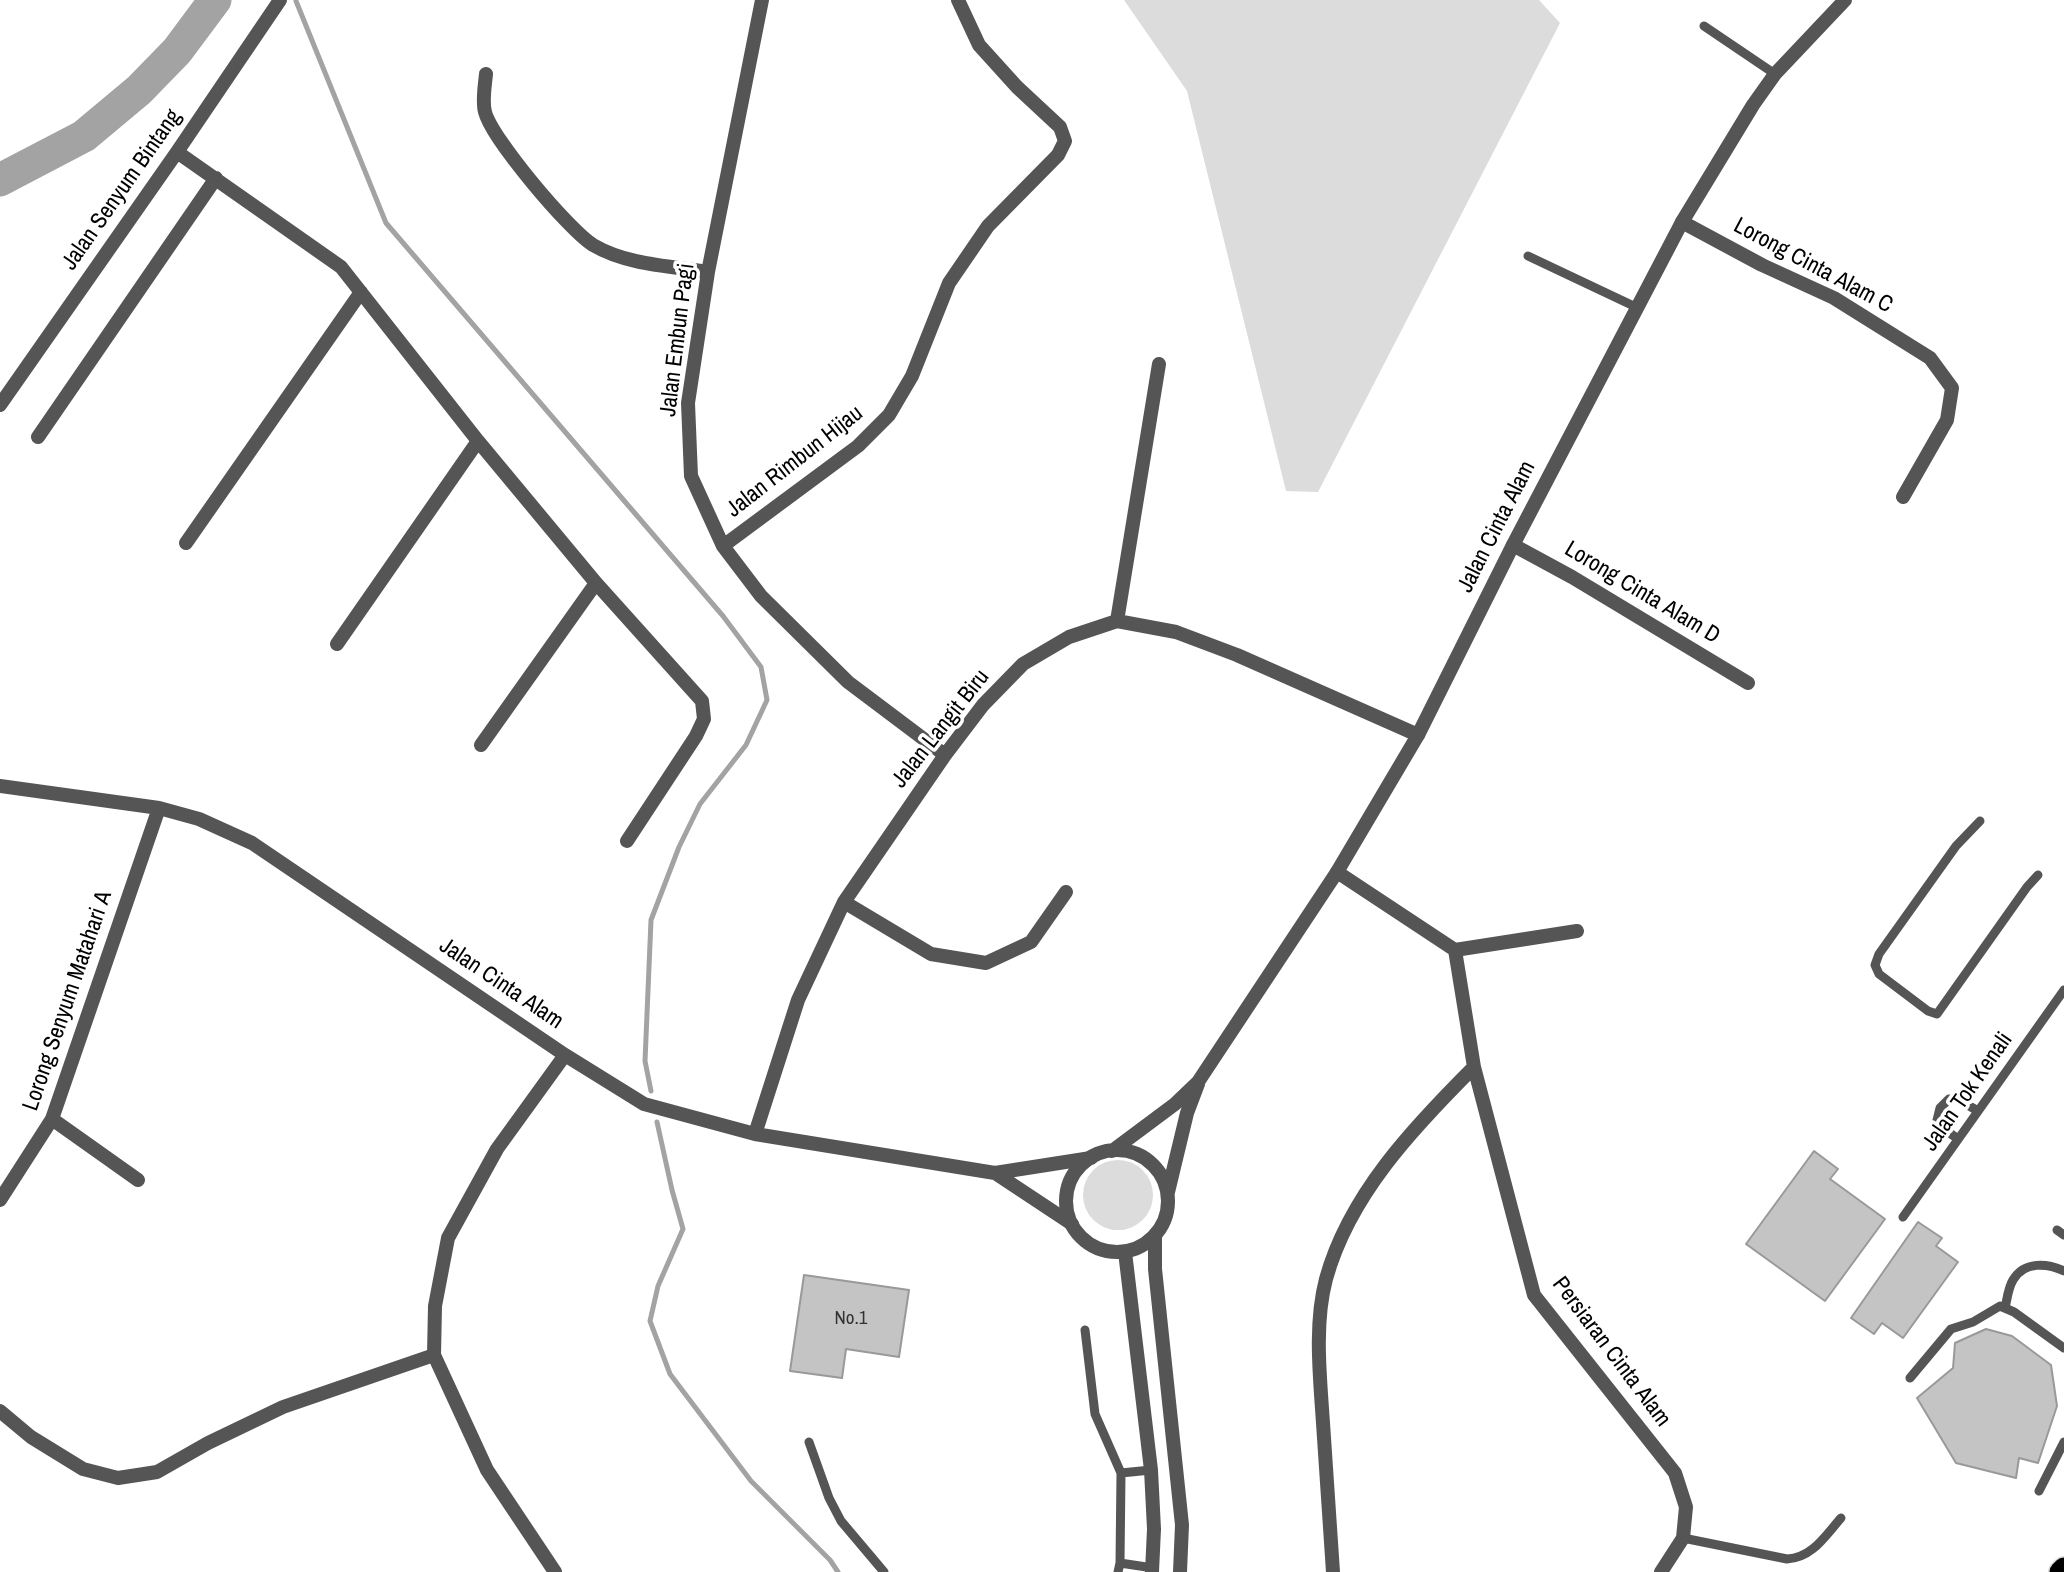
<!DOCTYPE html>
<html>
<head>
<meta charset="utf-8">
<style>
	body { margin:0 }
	canvas { display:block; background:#fff }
</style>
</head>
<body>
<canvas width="2064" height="1572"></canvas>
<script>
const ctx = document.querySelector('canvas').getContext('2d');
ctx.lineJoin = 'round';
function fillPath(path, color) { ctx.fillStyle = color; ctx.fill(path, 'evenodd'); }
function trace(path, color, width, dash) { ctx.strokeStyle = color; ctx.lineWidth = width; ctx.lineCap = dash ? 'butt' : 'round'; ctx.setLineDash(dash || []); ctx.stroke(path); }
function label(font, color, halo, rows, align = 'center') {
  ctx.font = font + ' "Archivo Narrow",sans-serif'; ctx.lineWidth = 7; ctx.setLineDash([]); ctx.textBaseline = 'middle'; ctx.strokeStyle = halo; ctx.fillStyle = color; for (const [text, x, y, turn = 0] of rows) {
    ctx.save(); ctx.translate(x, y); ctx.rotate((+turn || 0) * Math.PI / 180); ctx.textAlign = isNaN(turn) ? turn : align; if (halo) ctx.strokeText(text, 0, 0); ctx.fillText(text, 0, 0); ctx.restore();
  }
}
const green = new Path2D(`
	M1124,0H1539L1560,23L1318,492L1286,491L1187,91Z
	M1083 1195a35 35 0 1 1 70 0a35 35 0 1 1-70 0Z`);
const stream = new Path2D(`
	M296,1L386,223L723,616L761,667L767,700L746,745L700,804L679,847L651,920L645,1061L651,1091
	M657,1122L672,1190L683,1229L658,1286L650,1321L670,1374L751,1481L830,1560L838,1572`);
const river = new Path2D(`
	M0,180L84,136L139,90L177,51L215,0`);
const building = new Path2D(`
	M1814,1151L1838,1169L1830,1179L1885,1219L1825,1301L1746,1244Z
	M1918,1222L1942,1238L1936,1246L1958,1262L1903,1338L1882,1323L1874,1334L1851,1318Z
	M804,1275L909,1290L899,1357L846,1349L842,1378L790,1371Z
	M1986,1329L2012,1336L2051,1365L2057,1406L2038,1463L2019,1458L2016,1478L1956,1463L1917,1398L1953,1368L1955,1343Z`);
const service = new Path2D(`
	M1704,26L1775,74
	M1528,256L1638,308
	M1980,821L1956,846L1879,954L1875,965L1879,974L1928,1011L1937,1014L2027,887L2038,875
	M1958,1139L1944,1129L1937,1120L1940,1108L1949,1099L1959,1100L1978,1111
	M1903,1217L2064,990
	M2057,1230L2064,1235
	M2005,1308C2007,1300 2008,1288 2013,1280C2024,1261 2047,1263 2064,1271
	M1085,1330L1095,1414L1121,1473
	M1910,1378L1951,1329L1973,1322L2000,1306L2014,1312L2064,1348
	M809,1442L829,1498L841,1521L884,1572
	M2039,1491L2064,1442
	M1683,1538L1787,1559C1812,1558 1825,1536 1841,1518
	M1120,1563L1153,1568
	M1118,1572L1120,1563L1121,1473L1151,1470`);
const minor = new Path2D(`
	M762,0L708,272L688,403L691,476L723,546L761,596L848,682L945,755
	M486,74C485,85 482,101 485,112C492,139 569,230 593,245C627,265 670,266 708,272
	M177,152L341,267L478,441L596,583L702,701L704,719L696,736L627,841
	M1682,222L1762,265L1834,298L1930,358L1952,388L1947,420L1903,497
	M0,405L177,152L280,0
	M38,437L216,178
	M186,543L361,292
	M1513,545L1572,577L1748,683
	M723,546L858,446L889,415L912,376L949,283L988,226L1058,155L1065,141L1060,127L1017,87L979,45L958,0
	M1117,621L1159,364
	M337,644L478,441
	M481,745L596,583
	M0,786L159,808L199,819L252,843L565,1055L644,1104L755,1134L995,1173L1091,1158
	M1337,872L1455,950L1474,1067L1534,1295L1675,1473L1686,1507L1683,1538L1661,1572
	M844,902L931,954L986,963L1031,942L1066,892
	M1455,950L1577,931
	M52,1119L138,1180
	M755,1134L798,1000L844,902L945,755L983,705L1023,664L1069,637L1117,621L1176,632L1237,655L1418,735
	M995,1173L1072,1224
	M0,1200L52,1119L159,808
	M0,1411L31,1437L83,1469L118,1478L157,1472L208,1443L283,1407L434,1355
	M555,1572L487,1470L434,1355L435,1306L448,1238L497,1149L565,1055
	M1333,1572C1330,1522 1326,1473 1323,1423C1320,1377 1314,1324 1326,1279C1349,1195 1414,1127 1474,1067`);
const tertiary = new Path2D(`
	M1066 1201a51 51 0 1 1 102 0a51 51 0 1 1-102 0Z
	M1112,1151L1175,1104L1198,1082L1337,872L1418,735L1513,545L1682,222L1753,105L1775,74L1845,0
	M1168,1192L1187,1113L1198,1084
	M1155,1236V1269L1182,1525L1180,1572
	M1125,1252L1151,1470L1154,1529L1152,1572`);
const motorway = new Path2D(`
	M2060,1572L2064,1568`);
const numberNames = [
	["No.1",851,1319]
];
const streetNames = [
	["Jalan Senyum Bintang",122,190,-55],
	["Lorong Cinta Alam C",1813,266,28],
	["Jalan Embun Pagi",678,340,-83],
	["Jalan Rimbun Hijau",795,462,-38],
	["Jalan Cinta Alam",1497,527,-63],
	["Lorong Cinta Alam D",1642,593,31],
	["Jalan Langit Biru",941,729,-52],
	["Jalan Cinta Alam",501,984,34],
	["Lorong Senyum Matahari A",68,1001,-71],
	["Jalan Tok Kenali",1968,1092,-55],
	["Persiaran Cinta Alam",1611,1352,53]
];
fillPath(green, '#dcdcdc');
trace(stream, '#a3a3a3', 5);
trace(river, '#a3a3a3', 33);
fillPath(building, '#c4c4c4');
trace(building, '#999', 2);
trace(motorway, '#dbdbdb', 24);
trace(service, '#555', 9);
trace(minor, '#555', 14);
trace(tertiary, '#555', 14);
trace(motorway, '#000', 21);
label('19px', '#313131', null, numberNames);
label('23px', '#000', '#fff', streetNames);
</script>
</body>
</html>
